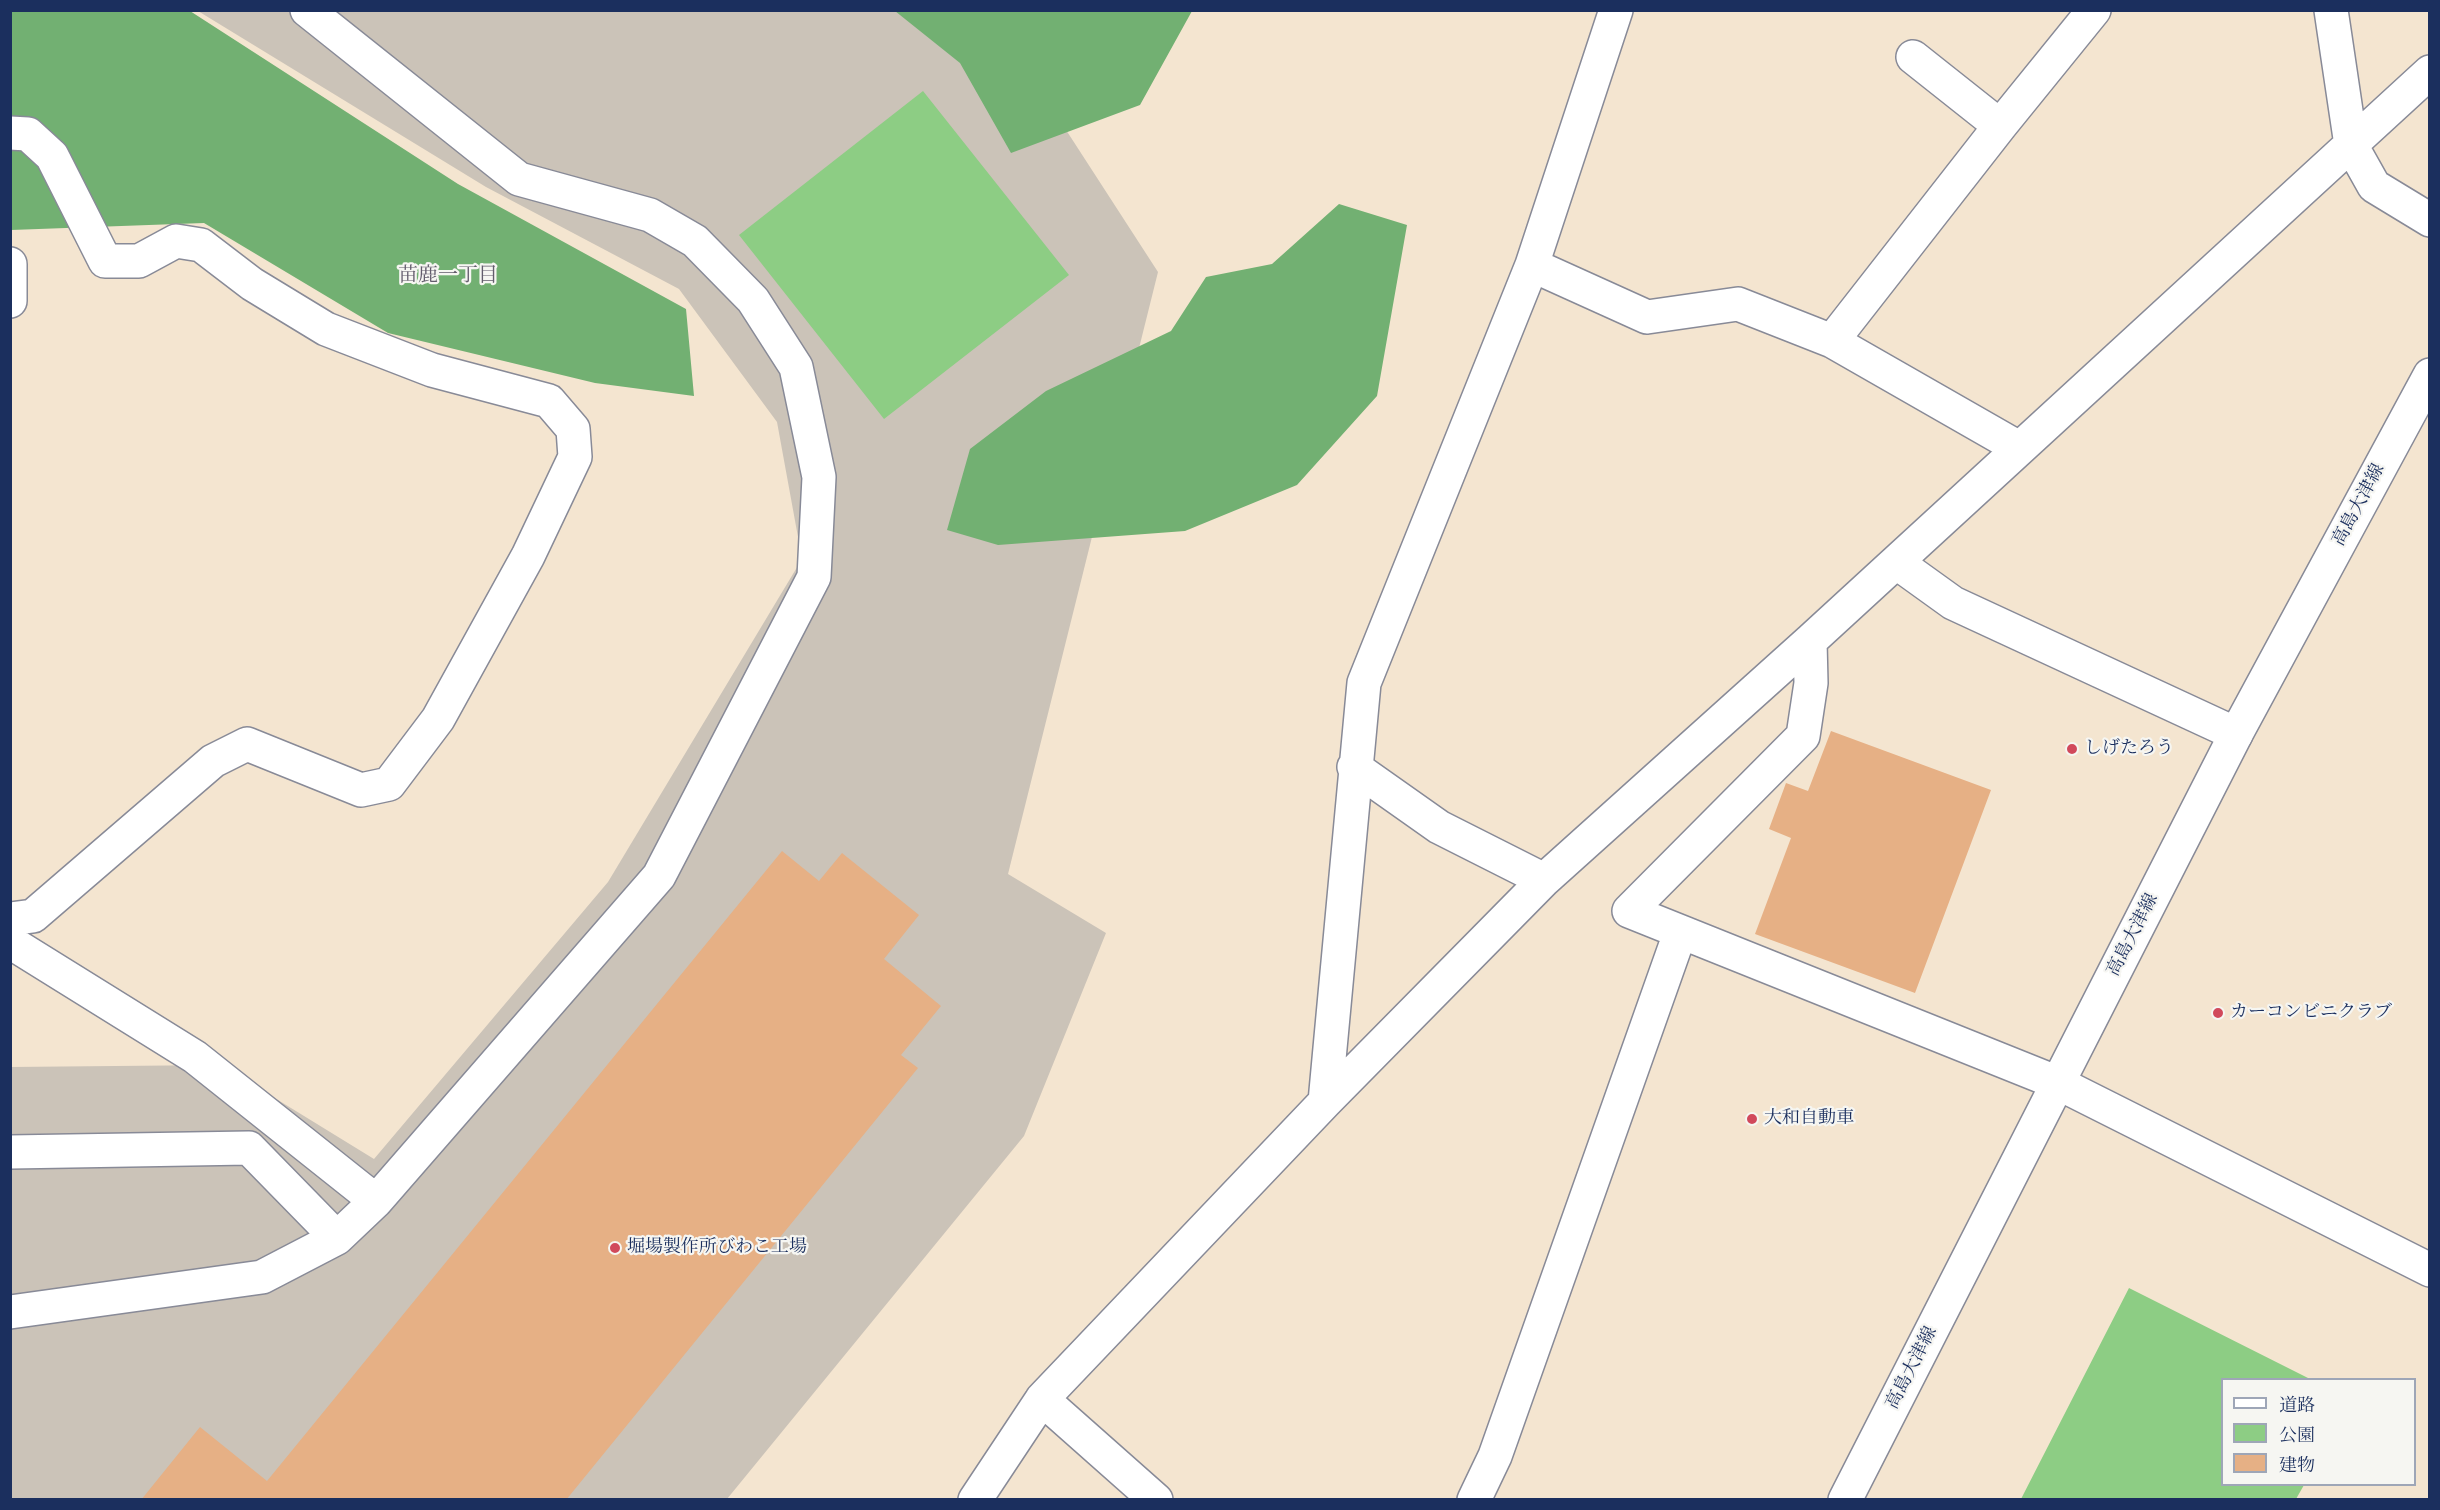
<!DOCTYPE html>
<html>
<head>
<meta charset="utf-8">
<style>
	body { margin:0 }
	#map { position:relative; width:2440px; height:1510px; overflow:hidden; background:#f4e5d0; font-family:"IM FELL French Canon","Noto Serif JP",serif }
	canvas { display:block }
	.frame { position:absolute; inset:0; border:12px solid #1b2f5e; pointer-events:none }
	.legend { position:absolute; left:2221px; top:1378px; width:195px; height:108px; box-sizing:border-box; background:#f6f6f2; border:2px solid #9ea6b7; margin:0; padding:8px 10px; list-style:none; font-size:18px; color:#1b2f5e }
	.legend li { display:flex; align-items:center; gap:12px; height:30px }
	.legend b { width:30px; border:2px solid #9ea6b7 }
</style>
</head>
<body>
<div id="map">
<canvas width="2440" height="1510"></canvas>
<div class="frame"></div>
<ul class="legend">
<li><b style="height:8px;background:#fff"></b>道路</li>
<li><b style="height:16px;background:#8dcd84"></b>公園</li>
<li><b style="height:16px;background:#e6b085"></b>建物</li>
</ul>
</div>
<script>
const ctx = document.querySelector('canvas').getContext('2d');
ctx.lineJoin = 'round';
function fillPath(path, color) { ctx.fillStyle = color; ctx.fill(path, 'evenodd'); }
function trace(path, color, width, dash) { ctx.strokeStyle = color; ctx.lineWidth = width; ctx.lineCap = dash ? 'butt' : 'round'; ctx.setLineDash(dash || []); ctx.stroke(path); }
function label(font, color, halo, rows, align = 'center') {
  ctx.font = font + ' "IM FELL French Canon","Noto Serif JP",serif'; ctx.lineWidth = 4.5; ctx.setLineDash([]); ctx.textBaseline = 'middle'; ctx.strokeStyle = halo; ctx.fillStyle = color; for (const [text, x, y, turn = 0] of rows) {
    ctx.save(); ctx.translate(x, y); ctx.rotate((+turn || 0) * Math.PI / 180); ctx.textAlign = isNaN(turn) ? turn : align; if (halo) ctx.strokeText(text, 0, 0); ctx.fillText(text, 0, 0); ctx.restore();
  }
}
const industrial = new Path2D(`
	M198,11H989L1158,272L1008,874L1106,933L1024,1136L727,1499H11L10,1067L221,1065L374,1159L608,882L802,559L777,422L679,289L486,187Z`);
const green = new Path2D(`
	M923,91L1069,275L884,419L739,235Z
	M2129,1288L2310,1379L2222,1380V1484L2304,1485L2296,1499H2021Z`);
const forest = new Path2D(`
	M10,11H190L458,184L686,309L694,396L595,383L388,333L204,223L11,230Z
	M895,11H1192L1140,105L1011,153L960,63Z
	M1339,204L1407,225L1377,396L1297,485L1185,531L998,545L947,530L970,449L1046,391L1171,331L1206,277L1272,264Z`);
const building = new Path2D(`
	M1831,731L1991,790L1915,993L1755,934L1791,838L1769,829L1786,783L1808,791Z
	M782,851L819,881L842,853L919,915L884,959L941,1006L901,1055L918,1068L566,1500H141L200,1427L267,1481Z`);
const minor = new Path2D(`
	M2331,10L2351,145L2374,186L2430,220
	M1913,57L2000,126
	M10,133L28,134L52,156L105,261H139L176,241L201,245L252,284L326,329L432,370L549,401L573,429L575,457L528,556L438,719L389,784L361,790L247,744L213,761L33,916L10,919
	M10,264V301
	M1532,265L1647,317L1738,304L1832,341L2019,448
	M1832,341L2000,126L2094,10
	M1896,562L1953,603L2236,734
	M1810,641L1811,683L1803,736L1629,911L2058,1083L2430,1270
	M1354,767L1439,827L1544,880
	M10,942L195,1057L376,1201
	M1325,1102L1364,683L1532,265L1616,10
	M10,1152L249,1148L337,1238
	M10,1312L262,1277L337,1238L376,1201L659,876L814,577L819,477L796,367L753,300L695,241L650,215L519,179L307,10
	M1042,1399L1156,1500
	M975,1500L1042,1399L1325,1102L1544,880L1810,641L2430,72
	M1474,1500L1495,1456L1680,933`);
const major = new Path2D(`
	M1845,1500L2236,734L2430,375`);
const markers = [
	[2072,749,6,"#d1495b"],
	[2218,1013,6,"#d1495b"],
	[1752,1119,6,"#d1495b"],
	[615,1248,6,"#d1495b"]
];
const streetNames = [
	["高島大津線",2359,505,-62],
	["高島大津線",2133,935,-63],
	["高島大津線",1912,1368,-63]
];
const poiNames = [
	["しげたろう",2084,749],
	["カーコンビニクラブ",2230,1013],
	["大和自動車",1764,1119],
	["堀場製作所びわこ工場",627,1248]
];
const neighbourhoodNames = [
	["苗鹿一丁目",448,276]
];
fillPath(industrial, '#cbc3b8');
fillPath(green, '#8dcd84');
fillPath(forest, '#72b072');
fillPath(building, '#e6b085');
trace(minor, '#888a97', 36);
trace(major, '#888a97', 36);
trace(minor, '#fff', 33);
trace(major, '#fff', 33);
for (const [x, y, r, color] of markers) { const dot = new Path2D(); dot.arc(x, y, r, 0, 2 * Math.PI); ctx.fillStyle = color; ctx.fill(dot); trace(dot, '#f6f6f2', 2); }
label('18px', '#1b2f5e', '#f6f6f2', streetNames);
label('18px', '#1b2f5e', '#f6f6f2', poiNames, 'left');
label('20px', '#625c6c', '#f6f6f2', neighbourhoodNames);
</script>
</body>
</html>
